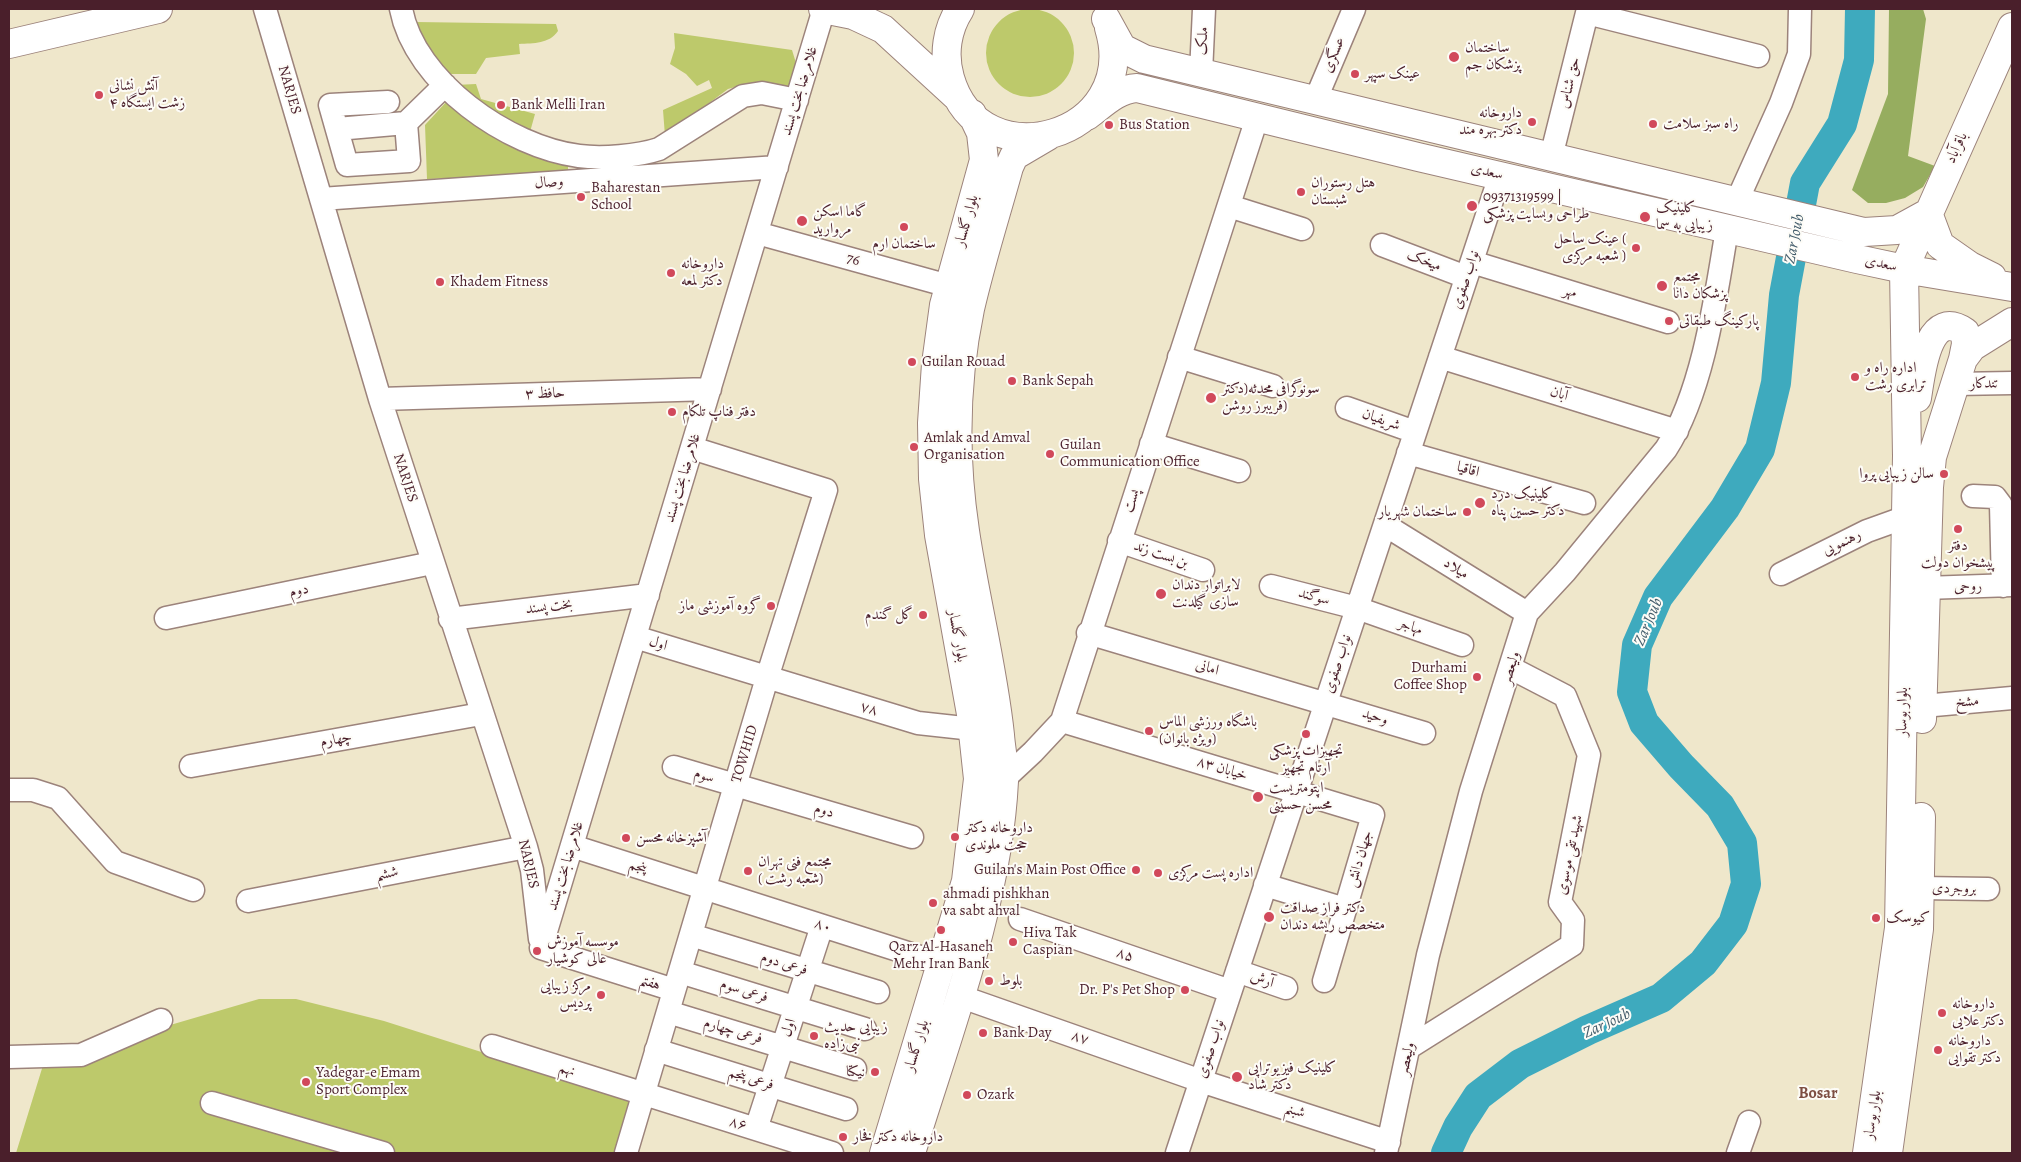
<!DOCTYPE html>
<html>
<head>
<meta charset="utf-8">
<style>
	body { margin:0 }
	#map { position:relative; width:2021px; height:1162px; overflow:hidden; background:#efe7cb; font-family:Alegreya,serif }
	canvas { display:block }
	.frame { position:absolute; inset:0; border:10px solid #4a1f2b; pointer-events:none }
</style>
</head>
<body>
<div id="map">
<canvas width="2021" height="1162"></canvas>
<div class="frame"></div>
</div>
<script>
const ctx = document.querySelector('canvas').getContext('2d');
ctx.lineJoin = 'round';
function fillPath(path, color) { ctx.fillStyle = color; ctx.fill(path, 'evenodd'); }
function trace(path, color, width, dash) { ctx.strokeStyle = color; ctx.lineWidth = width; ctx.lineCap = dash ? 'butt' : 'round'; ctx.setLineDash(dash || []); ctx.stroke(path); }
function label(font, color, halo, rows, align = 'center') {
  ctx.font = font + ' Alegreya,Amiri,serif'; ctx.lineWidth = 4; ctx.setLineDash([]); ctx.textBaseline = 'middle'; ctx.strokeStyle = halo; ctx.fillStyle = color; for (const [text, x, y, turn = 0] of rows) {
    ctx.save(); ctx.translate(x, y); ctx.rotate((+turn || 0) * Math.PI / 180); ctx.textAlign = isNaN(turn) ? turn : align; if (halo) ctx.strokeText(text, 0, 0); ctx.fillText(text, 0, 0); ctx.restore();
  }
}
const green = new Path2D(`
	M986 53a44 44 0 1 1 88 0a44 44 0 1 1-88 0Z
	M416,22L556,24L558,31C549,44 534,43 519,44L520,54L486,58L476,74H446L426,46Z
	M674,33L792,50L796,63L789,88L749,83L728,89L665,136L663,110L712,88L709,80L697,86L686,74L670,64L675,48Z
	M476,84L481,99L535,114L530,132L512,125L455,85Z
	M448,100L568,164V174L427,179L425,125Z
	M259,999H296L384,1021L632,1100L614,1153H16L44,1062Z`);
const forest = new Path2D(`
	M1889,9H1923L1926,19L1908,156L1935,166L1923,187L1905,198L1886,203H1868L1852,190L1888,94Z`);
const river = new Path2D(`
	M1446,1153L1458,1127L1478,1096L1520,1064L1588,1030L1661,998L1703,963L1733,924L1746,884L1742,843L1720,806L1681,766L1644,723L1632,692L1637,645L1658,597L1725,508L1760,449L1776,383L1784,295L1805,183L1842,124L1859,60L1860,9`);
const minor = new Path2D(`
	M265,9L380,399L526,847L532,870L540,939
	M401,9C415,82 508,147 579,156C602,159 638,156 659,149L743,96L762,93L797,100
	M1587,13L1758,56
	M1201,73L1204,9
	M1315,101L1354,9
	M406,123L445,85
	M337,129L406,123L409,161L347,165L330,105L388,102
	M1551,157L1588,9
	M321,199L777,167
	M1737,201L1781,103L1799,54L1800,9
	M1229,206L1302,229
	M757,233L949,286
	M1382,245L1466,277
	M1472,262L1668,322
	M1179,357L1273,386
	M1440,357L1677,431
	M1955,384L2012,383
	M380,399L710,389
	M1347,408L1415,432
	M1151,444L1239,471
	M1408,453L1584,503
	M1973,496L1995,497L2001,505L2003,586
	M1385,525L1527,613
	M1119,541L1203,570
	M1781,574L1867,531L1906,517
	M1271,586L1357,608L1462,645
	M1925,588L2012,585
	M166,618L432,563
	M450,619L648,595
	M1088,633L1424,733
	M635,637L918,723L973,729
	M1923,706L2012,698
	M1062,721L1373,815L1324,981
	M191,766L481,714
	M674,767L912,837
	M1004,779L1033,752L1062,721L1257,118
	M9,790H33L58,798L115,862L193,890
	M572,846L942,964
	M1265,885L1345,909
	M1920,888L1988,889
	M248,901L526,847
	M1020,919L1230,991
	M691,935L878,992
	M541,948L824,9
	M541,948L674,990
	M1237,971L1286,988
	M680,972L865,1029
	M959,996L1201,1081L1389,1142
	M668,1012L855,1069
	M492,1046L832,1153
	M1410,1047L1572,945L1573,920L1560,902L1589,755L1565,696L1511,668
	M656,1050L846,1109
	M9,1057L81,1055L161,1020
	M212,1103L383,1153
	M756,1129L822,926
	M626,1153L767,678L826,490L692,448
	M1177,1153L1500,176
	M1386,1153L1428,955L1471,791L1527,613L1565,572L1666,449C1703,392 1716,296 1727,229
	M1738,1153L1749,1122`);
const major = new Path2D(`
	M823,9L853,15L883,29L956,96
	M960,9C947,29 943,54 950,78C980,183 1142,137 1109,28
	M1106,19L1122,48L1144,59L1864,232L1897,230L1928,213
	M9,44L158,9
	M1087,116C1102,105 1117,89 1137,88L1418,157L1857,259L1904,269L2012,287
	M1928,213L1940,245L1970,266L1992,277
	M1917,398C1921,374 1927,306 1965,332L1966,344L1963,359
	M1922,719L1929,487L1932,457L1963,359L1972,347L2012,322
	M884,1153L966,881L978,779L971,714L939,535L933,479L932,423L936,364L944,305L984,160L981,133L972,114
	M911,1153C947,1035 998,905 1004,781C1005,766 1001,750 1000,735C993,667 975,599 965,531C954,458 955,381 970,309C981,261 996,214 1009,167L1014,156L1048,136
	M1867,1153L1899,928L1907,456L1904,269L2012,27
	M1888,1153L1919,929L1921,817`);
const markers = [
	[1454,57,6,"#d1495b"],
	[1355,74,5,"#d1495b"],
	[99,95,5,"#d1495b"],
	[501,105,5,"#d1495b"],
	[1532,122,5,"#d1495b"],
	[1653,124,5,"#d1495b"],
	[1109,125,5,"#d1495b"],
	[1301,192,5,"#d1495b"],
	[581,197,5,"#d1495b"],
	[1472,206,6,"#d1495b"],
	[1645,217,6,"#d1495b"],
	[802,221,6,"#d1495b"],
	[904,227,5,"#d1495b"],
	[1636,248,5,"#d1495b"],
	[671,273,5,"#d1495b"],
	[440,282,5,"#d1495b"],
	[1662,286,6,"#d1495b"],
	[1669,321,5,"#d1495b"],
	[912,362,5,"#d1495b"],
	[1855,377,5,"#d1495b"],
	[1012,381,5,"#d1495b"],
	[1211,398,6,"#d1495b"],
	[672,412,5,"#d1495b"],
	[914,447,5,"#d1495b"],
	[1050,454,5,"#d1495b"],
	[1944,474,5,"#d1495b"],
	[1480,503,6,"#d1495b"],
	[1467,512,5,"#d1495b"],
	[1958,529,5,"#d1495b"],
	[1161,594,6,"#d1495b"],
	[771,606,5,"#d1495b"],
	[923,615,5,"#d1495b"],
	[1477,677,5,"#d1495b"],
	[1149,731,5,"#d1495b"],
	[1306,734,5,"#d1495b"],
	[1258,797,6,"#d1495b"],
	[955,837,5,"#d1495b"],
	[626,838,5,"#d1495b"],
	[1136,870,5,"#d1495b"],
	[748,871,5,"#d1495b"],
	[1158,873,5,"#d1495b"],
	[933,903,5,"#d1495b"],
	[1269,917,6,"#d1495b"],
	[1876,918,5,"#d1495b"],
	[941,930,5,"#d1495b"],
	[1013,942,5,"#d1495b"],
	[537,951,5,"#d1495b"],
	[989,981,5,"#d1495b"],
	[1185,990,5,"#d1495b"],
	[601,995,5,"#d1495b"],
	[1942,1013,5,"#d1495b"],
	[983,1033,5,"#d1495b"],
	[814,1036,5,"#d1495b"],
	[1938,1050,5,"#d1495b"],
	[875,1072,5,"#d1495b"],
	[1237,1077,6,"#d1495b"],
	[306,1082,5,"#d1495b"],
	[967,1095,5,"#d1495b"],
	[843,1137,5,"#d1495b"]
];
const streetNames = [
	["ملک",1203,41,-87],
	["عسگری",1334,55,-67],
	["حق شناس",1570,83,-76],
	["NARJES",289,90,74],
	["غلامرضا بخت پسند",800,91,-73],
	["باقرآباد",1957,148,-65],
	["سعدی",1487,172,13],
	["وصال",549,183,-4],
	["بلوار گلسار",967,221,-74],
	["76",853,260,15],
	["میخک",1424,261,21],
	["سعدی",1881,264,12],
	["نواب صفوی",1466,280,-72],
	["مهر",1570,292,17],
	["تندکار",1984,384,-1],
	["حافظ ۳",545,394,-2],
	["آبان",1559,394,17],
	["شریفیان",1381,420,19],
	["اقاقیا",1468,470,16],
	["NARJES",405,478,72],
	["غلامرضا بخت پسند",683,478,-73],
	["پست",1132,501,-72],
	["رهنمویی",1842,543,-26],
	["بن بست زند",1161,555,19],
	["میلاد",1456,569,32],
	["روحی",1968,587,-2],
	["دوم",299,591,-12],
	["سوگند",1314,597,15],
	["بخت پسند",549,607,-7],
	["مهاجر",1410,627,19],
	["بلوار گلسار",957,636,80],
	["اول",658,644,18],
	["نواب صفوی",1338,664,-72],
	["امانی",1207,668,16],
	["ولیعصر",1511,668,-73],
	["مشخ",1967,702,-5],
	["۷۸",869,709,16],
	["بلوار بوسار",1903,712,-89],
	["وحید",1375,717,17],
	["چهارم",336,740,-10],
	["TOWHID",745,754,-73],
	["خیابان ۸۳",1222,769,17],
	["سوم",704,776,17],
	["دوم",824,811,16],
	["شهید تقی موسوی",1570,855,-78],
	["جهان دانش",1360,859,-73],
	["NARJES",528,864,77],
	["غلامرضا بخت پسند",566,866,-73],
	["پنجم",638,867,18],
	["ششم",387,874,-11],
	["بروجردی",1954,889,1],
	["۸۰",823,926,18],
	["۸۵",1125,955,19],
	["فرعی دوم",784,964,17],
	["آرش",1262,980,19],
	["هفتم",650,983,18],
	["فرعی سوم",744,991,17],
	["اول",789,1028,-72],
	["فرعی چهارم",733,1031,16],
	["۸۷",1080,1038,19],
	["بلوار گلسار",917,1046,-73],
	["نواب صفوی",1211,1049,-72],
	["ولیعصر",1407,1059,-78],
	["نهم",567,1070,18],
	["فرعی پنجم",751,1079,17],
	["شبنم",1295,1111,18],
	["بلوار بوسار",1873,1115,-81],
	["۸۶",738,1124,17]
];
const poiNames = [
	["ساختمان",1465,48],
	["پزشکان جم",1465,65],
	["عینک سپهر",1365,74],
	["آتش نشانی",109,86],
	["زشت ایستگاه ۴",109,103],
	["Bank Melli Iran",511,105],
	["داروخانه",1522,113,"right"],
	["دکتر بهره مند",1522,130,"right"],
	["راه سبز سلامت",1663,124],
	["Bus Station",1119,125],
	["هتل رستوران",1311,183],
	["شبستان",1311,200],
	["Baharestan",591,188],
	["School",591,205],
	["09371319599 |",1483,197],
	["طراحی وبسایت پزشکی",1483,214],
	["کلینیک",1656,208],
	["زیبایی به سما",1656,225],
	["گاما اسکن",813,212],
	["مروارید",813,229],
	["عینک ساحل (",1626,239,"right"],
	["شعبه مرکزی )",1626,256,"right"],
	["ساختمان ارم",904,244,"center"],
	["داروخانه",681,264],
	["دکتر لمعه",681,281],
	["مجتمع",1673,277],
	["پزشکان دانا",1673,294],
	["Khadem Fitness",450,282],
	["پارکینگ طبقاتی",1679,321],
	["Guilan Rouad",922,362],
	["اداره راه و",1865,368],
	["ترابری رشت",1865,385],
	["Bank Sepah",1022,381],
	["سونوگرافی محدثه(دکتر",1222,389],
	["فریبرز روشن)",1222,406],
	["دفتر فناپ تلکام",682,412],
	["Amlak and Amval",924,438],
	["Organisation",924,455],
	["Guilan",1060,445],
	["Communication Office",1060,462],
	["سالن زیبایی پروا",1934,474,"right"],
	["کلینیک درد",1491,494],
	["دکتر حسین پناه",1491,511],
	["ساختمان شهریار",1457,512,"right"],
	["دفتر",1958,546,"center"],
	["پیشخوان دولت",1958,563,"center"],
	["لابراتوار دندان",1172,585],
	["سازی گیلدنت",1172,602],
	["گروه آموزشی ماز",761,606,"right"],
	["گل گندم",913,615,"right"],
	["Durhami",1467,668,"right"],
	["Coffee Shop",1467,685,"right"],
	["باشگاه ورزشی الماس",1159,722],
	["(ویژه بانوان)",1159,739],
	["تجهیزات پزشکی",1306,751,"center"],
	["آرتام تجهیز",1306,768,"center"],
	["اپتومتریست",1269,788],
	["محسن حسینی",1269,805],
	["داروخانه دکتر",965,828],
	["حجت ملوندی",965,845],
	["آشپزخانه محسن",636,838],
	["مجتمع فنی تهران",758,862],
	["( شعبه رشت)",758,879],
	["Guilan's Main Post Office",1126,870,"right"],
	["اداره پست مرکزی",1168,873],
	["ahmadi pishkhan",943,894],
	["va sabt ahval",943,911],
	["دکتر فراز صداقت",1280,908],
	["متخصص ریشه دندان",1280,925],
	["کیوسک",1886,918],
	["Hiva Tak",1023,933],
	["Caspian",1023,950],
	["موسسه آموزش",547,942],
	["عالی کوشیار",547,959],
	["Qarz Al-Hasaneh",941,947,"center"],
	["Mehr Iran Bank",941,964,"center"],
	["بلوط",999,981],
	["مرکز زیبایی",591,986,"right"],
	["پردیس",591,1003,"right"],
	["Dr. P's Pet Shop",1175,990,"right"],
	["داروخانه",1952,1004],
	["دکتر علایی",1952,1021],
	["زیبایی حدیث",824,1027],
	["نبی‌زاده",824,1044],
	["Bank Day",993,1033],
	["داروخانه",1948,1041],
	["دکتر تقوایی",1948,1058],
	["کلینیک فیزیوتراپی",1248,1068],
	["دکتر شاد",1248,1085],
	["نیکتا",865,1072,"right"],
	["Yadegar-e Emam",316,1073],
	["Sport Complex",316,1090],
	["Ozark",977,1095],
	["داروخانه دکتر فخار",853,1137]
];
const waterNames = [
	["Zar Joub",1795,239,-79],
	["Zar Joub",1649,622,-67],
	["Zar Joub",1607,1024,-25]
];
const neighbourhoodNames = [
	["Bosar",1818,1094]
];
fillPath(green, '#bdc96b');
fillPath(forest, '#96ad5f');
trace(river, '#3eaabe', 30);
trace(minor, '#9c837b', 25);
trace(major, '#9c837b', 30);
trace(minor, '#fff', 22);
trace(major, '#fff', 28);
for (const [x, y, r, color] of markers) { const dot = new Path2D(); dot.arc(x, y, r, 0, 2 * Math.PI); ctx.fillStyle = color; ctx.fill(dot); trace(dot, '#fdfcf7', 2); }
label('15px', '#4a1f2b', '#fdfcf7', streetNames);
label('15px', '#4a1f2b', '#fdfcf7', poiNames, 'left');
label('italic 16px', '#455e6d', '#fdfcf7', waterNames);
label('bold 16px', '#7d4e42', '#fdfcf7', neighbourhoodNames);
</script>
</body>
</html>
